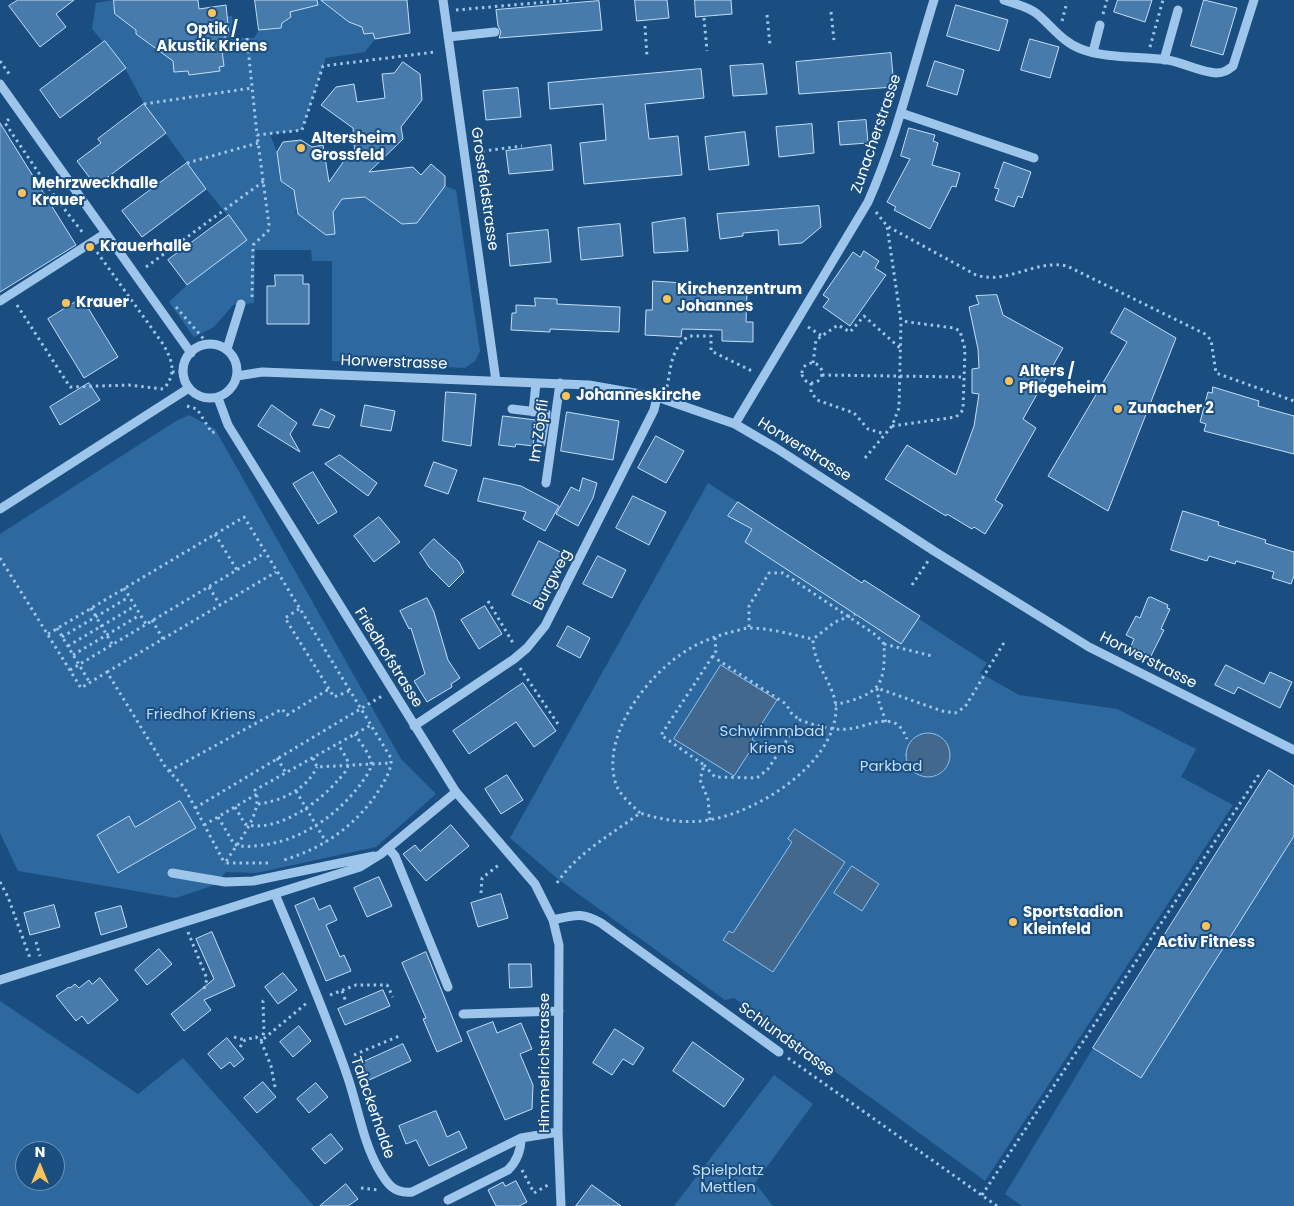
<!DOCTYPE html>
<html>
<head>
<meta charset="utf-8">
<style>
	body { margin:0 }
	#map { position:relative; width:1294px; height:1206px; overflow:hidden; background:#1a4e80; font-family:Poppins,sans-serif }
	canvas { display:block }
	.north { position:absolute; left:15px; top:1141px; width:50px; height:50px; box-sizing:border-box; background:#1a4e80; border:1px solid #7695b3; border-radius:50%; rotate:0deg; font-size:14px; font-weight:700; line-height:20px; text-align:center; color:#fff }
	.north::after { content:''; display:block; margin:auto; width:18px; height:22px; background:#fcc25a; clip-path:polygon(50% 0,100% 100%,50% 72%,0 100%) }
</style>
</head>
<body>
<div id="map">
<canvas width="1294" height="1206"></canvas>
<div class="north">N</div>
</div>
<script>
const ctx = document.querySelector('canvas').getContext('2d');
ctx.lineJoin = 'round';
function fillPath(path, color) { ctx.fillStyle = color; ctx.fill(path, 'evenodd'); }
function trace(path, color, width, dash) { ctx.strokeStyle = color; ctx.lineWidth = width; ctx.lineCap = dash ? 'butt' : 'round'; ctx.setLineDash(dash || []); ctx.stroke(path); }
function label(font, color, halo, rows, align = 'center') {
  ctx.font = font + ' Poppins,sans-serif'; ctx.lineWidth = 4; ctx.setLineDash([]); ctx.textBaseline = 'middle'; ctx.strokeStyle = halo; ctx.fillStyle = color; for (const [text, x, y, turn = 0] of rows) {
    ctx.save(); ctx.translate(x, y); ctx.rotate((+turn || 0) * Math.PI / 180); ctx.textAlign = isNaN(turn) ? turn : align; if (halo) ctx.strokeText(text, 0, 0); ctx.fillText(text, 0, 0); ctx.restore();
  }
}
const green = new Path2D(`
	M114,0L115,14L136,30L137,34L173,61L174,72L188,71L189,75L213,69L214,72L220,71L219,67L224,66L222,51L225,36L229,35L227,16H232L236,38H254L259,30L281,28L282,23L291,17L290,12L306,2L324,0L325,3L349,22L362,27L364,34L373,33L375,39L365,52L326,58L302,130L270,134L277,152L281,181L294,190L297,209L295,212L326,235L335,234L333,212L342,199L365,197L402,224L417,223L445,186L456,190L480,351L475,361L465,368L332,361V261H312L311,250H255L254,303L233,305L214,327L194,337L169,302L187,285L247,239L206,189L144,104L125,68L92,29L96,3Z
	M189,415L215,429L401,759L436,794L376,847L256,873L226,872L214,885L176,898L18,871L0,833V534L176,421Z
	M708,483L987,663L980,673L1019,695L1117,709L1196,749L1181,777L1233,805L985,1181L734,998L725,1000L559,880L510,838Z
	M1294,836V1206H1022L1005,1194L1093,1048L1141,1078Z
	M0,1001L138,1094L183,1058L314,1206H0ZM25,1151H55V1181H25Z
	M774,1075L813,1104L755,1183L773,1206H674Z`);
const water = new Path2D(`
	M721,665L777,700L752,739L756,742L734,776L674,739Z
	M906 755a22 22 0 1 1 44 0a22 22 0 1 1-44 0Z
	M795,829L845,862L773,972L723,940L729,931L733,933L792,842L788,839Z
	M852,866L879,884L862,911L834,893Z`);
const building = new Path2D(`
	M18,0H74L56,14L66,27L40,47L9,6Z
	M114,0H198L199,9L226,5L229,35L225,36L227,50L222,51L224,66L219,67L220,71L189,75L188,71L174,72L173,61L136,34V30L115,14Z
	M255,0H317L318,5L290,12L291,17L282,23L281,28L259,30Z
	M321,0H407L410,33L375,39L373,33L364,34L362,27L349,22Z
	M635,0H667L669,18L637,21Z
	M695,0H731L732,14L696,17Z
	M1118,0H1152L1145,22L1114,12Z
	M1204,0L1237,8L1223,55L1191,46Z
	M599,1L602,30L499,38L501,32L498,26L496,10Z
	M956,5L1008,20L999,51L947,36Z
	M1030,39L1059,47L1050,78L1021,70Z
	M105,41L126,68L60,118L40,90Z
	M891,53L894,87L799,94L796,62Z
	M935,61L964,70L957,95L927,86Z
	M403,62L420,74L422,100L401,127L403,139L369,172L413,167L421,175L431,164L445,176V186L417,223L402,224L365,197L342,199L333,212L335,234L326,235L298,214L294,190L281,181L277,152L283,142L301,140L312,147L323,145L329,182L346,158L355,157L353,128L321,105L336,87L354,84L357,102L385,98L382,74L394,73Z
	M763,64L767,94L733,96L730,66Z
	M701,69L704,98L645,104L649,139L678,136L682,175L584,184L580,143L606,140L603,104L550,109L548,83Z
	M518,88L521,117L486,120L483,91Z
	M144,104L166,133L96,186L77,161L101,143L98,139Z
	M866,120L868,143L840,145L838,122Z
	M0,123L76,245L0,292Z
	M812,124L814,153L779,157L776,127Z
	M909,128L935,135L933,141L938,143L932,165L960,173L956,187L952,186L930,229L894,210L896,207L887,202L910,159L901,156Z
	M745,132L749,165L709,170L705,137Z
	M551,145L553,170L509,174L506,151Z
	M1004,162L1031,172L1022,198L1018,196L1014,207L995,200L999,189L995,188Z
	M187,163L206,189L142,237L122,211Z
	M819,206L821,227L802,243L779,245L778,230L743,233V236L720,239L717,214Z
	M229,215L247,240L187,285L168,260Z
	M685,218L688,251L654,253L652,223Z
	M620,224L623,256L581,260L578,228Z
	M548,230L551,262L510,266L507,234Z
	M864,251L879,261L875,268L886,275L850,326L823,307L829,299L823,295L853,252L860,257Z
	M275,275H303V284H309V324H267V286H275Z
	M653,281L683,283V289L747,292L746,322H753V342L722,341V330L682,329L681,337L645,335L646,310H652Z
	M997,295L1003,315L1063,348L1023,419L1036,428L995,500L1003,505L985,534L974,527L972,529L947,514L946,516L885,479L907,445L956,475L974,426L979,394L972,393V369L979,368L978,349L969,307L979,304L976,296Z
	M82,298L118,357L84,378L48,319Z
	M535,298L557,299V304L620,307L619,332L550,329V332L511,330L512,313H516V305L535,306Z
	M1125,308L1176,338L1108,511L1048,476L1127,342L1111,333Z
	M89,383L100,400L60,425L50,407Z
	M1213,387L1259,401L1258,406L1294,416V454L1204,431L1206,424L1200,422L1208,392L1212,393Z
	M446,392L476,394L471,446L443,441Z
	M272,405L297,423L290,434L300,452L258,426Z
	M365,405L395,411L391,431L361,426Z
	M321,409L335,416L329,428L313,425Z
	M567,412L619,421L613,460L561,451Z
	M503,416L536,420L533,446L516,444L515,447L499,445Z
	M656,436L684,451L666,483L638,468Z
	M340,455L377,483L368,496L325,464Z
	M434,462L457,470L448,494L425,486Z
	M313,472L337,512L318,524L293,484Z
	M484,478L521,486L559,506L545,531L523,519L526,512L478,501Z
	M583,478L597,483L593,498L578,526L556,514L571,487L579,491Z
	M633,496L666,512L649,545L616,528Z
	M738,502L862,583L864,580L920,616L901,644L745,542L752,529L728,516Z
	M1183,511L1219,522L1218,525L1266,540L1265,543L1294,552V576L1291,584L1272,578L1274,572L1236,561L1235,564L1209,556L1207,561L1171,550Z
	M379,517L400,542L374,562L354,536Z
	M434,539L459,562L464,572L449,587L429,567L420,553Z
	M539,541L562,553L535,606L512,595Z
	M598,556L626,570L612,598L583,584Z
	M1151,597L1168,605L1167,608L1170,609L1161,629L1164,630L1151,656L1131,646L1134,639L1126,635L1136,616L1140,618L1148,598Z
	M427,598L434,612L448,660L460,678L451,684L452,687L427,702L414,681L425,674L411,628L409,629L400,611Z
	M485,606L502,634L479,649L461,620Z
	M568,626L590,638L580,658L557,646Z
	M1226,665L1264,684L1270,672L1292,682L1280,708L1238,687L1234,694L1215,685Z
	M523,683L556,731L534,747L516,722L469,754L453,731Z
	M1269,770L1294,786V836L1141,1078L1093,1048Z
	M507,775L523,800L501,814L485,789Z
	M180,801L196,828L118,873L97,835L129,816L135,827Z
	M451,825L469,846L426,881L403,854L415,845L420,851Z
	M379,877L392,906L367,917L354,888Z
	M501,894L508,918L478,927L471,903Z
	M314,898L319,910L330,905L337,920L326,925L340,957L344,955L351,971L326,981L295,906Z
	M54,905L60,927L30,935L24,913Z
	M121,906L127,927L101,935L95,913Z
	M212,932L235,986L204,1000L211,1010L184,1031L171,1014L214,979L196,939Z
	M159,949L172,964L147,985L135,970Z
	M426,952L462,1041L437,1052L423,1019L426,1018L402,963Z
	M509,964H531L532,987L510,988Z
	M283,973L297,990L278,1004L265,987Z
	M100,978L118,1000L88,1024L82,1016L76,1021L56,996L69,987L70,988L75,984L79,988L89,980L92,984Z
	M383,990L390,1006L345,1025L338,1009Z
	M493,1022L497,1033L521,1023L532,1049L520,1054L533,1085L532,1109L505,1120L467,1032Z
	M299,1026L311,1041L293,1057L280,1042Z
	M615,1029L644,1048L633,1065L623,1059L612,1075L593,1063Z
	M227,1038L244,1059L234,1067L230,1062L221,1069L208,1054Z
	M693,1042L744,1079L724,1107L673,1071Z
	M403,1044L411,1061L367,1081L359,1064Z
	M263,1082L276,1097L257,1113L244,1098Z
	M316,1083L328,1097L309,1113L297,1099Z
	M436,1111L447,1137L459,1131L467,1148L429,1166L416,1140L406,1144L399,1126Z
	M331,1134L343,1149L325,1164L312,1149Z
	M516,1181L527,1202L519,1206H496L488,1190L503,1182L505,1186Z
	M346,1184L358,1199L348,1206H320Z
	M592,1185L621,1206H576Z`);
const path = new Path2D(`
	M456,10L569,0
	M831,12L834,40
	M1103,14L1107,0
	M767,15L770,45
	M704,18L707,51
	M1062,21L1067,2
	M645,26L647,57
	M247,38L257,135L302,130L323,66L435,52
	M1150,47L1163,0
	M0,61L10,75
	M144,104L252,88
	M9,119L5,123L55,197L83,233
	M476,152L522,146
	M187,163L258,143
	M876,212L887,226L976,275C1007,285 1036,259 1067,266L1205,334L1211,340L1216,373L1294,401
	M97,252L163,344C171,358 177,371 166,386
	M146,267L264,181
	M252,297L253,245L268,231L269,225L257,135
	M17,305L70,387L129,385L163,389
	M176,307L208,344
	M808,327L822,336
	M813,363L816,340L838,325L850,332L864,316L900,348
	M802 373a10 10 0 1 1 20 0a10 10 0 1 1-20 0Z
	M172,372H183
	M822,375L965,377
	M811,383V392L817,400L854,413L868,429L885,434
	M667,387C671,367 671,348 689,336H711V351L752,371
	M187,406L197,409L212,433L218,430
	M892,426L956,417L963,410L965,349L960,331L954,328L901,321
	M865,458L892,426L899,408L901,321L887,226
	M215,534L237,570
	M0,558L81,688L107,672L166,768L184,787L225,864
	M912,585L928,561
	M209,587L220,605
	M124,588L146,624
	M488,601L513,643
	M91,608L112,644
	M299,609L285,618L334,697L349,691
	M152,620L163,639
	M749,627V606L769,573H783L876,635L884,644C886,688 878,694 835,705
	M57,628L90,683
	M48,634L244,517L391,758C392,769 386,778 381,787C358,824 326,847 284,860
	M62,637L129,597
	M884,644L932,656
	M68,646L135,606
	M73,655L140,615
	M712,656L786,704L792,714L800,720
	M520,668L560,727
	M70,670L265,553
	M107,672L276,572
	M886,722L879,702L877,688L942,711L955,713L965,707L1005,641
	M277,758L286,773
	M313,758L317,767L391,763
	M704,765L715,777L757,778L768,769L800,720C817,726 835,732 854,728C865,726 880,719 892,722C901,725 904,732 907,739
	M169,771L282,709L287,715L329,689
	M296,791L326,842
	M258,804C282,801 307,789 317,767
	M235,807L245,824C276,834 320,802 338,780C342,776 348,770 348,764C348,758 341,750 338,744
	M195,808L382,696
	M640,813C631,804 618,794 615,781C602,732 650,672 689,649C702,641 717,636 731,632C737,631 744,628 750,628C770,628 793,635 813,639
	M218,817L234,844C242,848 255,846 264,845C303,839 336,816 360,785C364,779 373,769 371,761C368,752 360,742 355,734
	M710,820L708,799L700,780L704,765L661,735L716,651L715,636
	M204,825L257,794
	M268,863H225C236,845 265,811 255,790L371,725
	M0,882L8,897L30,958
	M557,883C578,852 611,835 640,813C663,820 684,824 708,820C756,813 834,765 836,710C836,685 813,666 813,639L835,622L855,614
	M481,893L482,878L500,864
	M188,932L207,979L203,992
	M36,942L40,956
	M342,991L346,1002
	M330,995L356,985H387L393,997
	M234,1037L245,1040
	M240,1047L245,1040L256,1037L261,1041L264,1032L263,1001L265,999
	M354,1055L399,1036
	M788,1058L997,1206
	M275,1087L271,1066L261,1041L308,1002
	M522,1170L534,1193L548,1185
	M361,1188L378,1190
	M982,1195L1260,773`);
const minor = new Path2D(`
	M443,0L496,381
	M1004,0C1015,4 1026,6 1036,13C1051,25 1062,42 1081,49C1107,59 1140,56 1168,60C1184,63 1200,72 1216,73C1224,73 1228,70 1233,66L1254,0
	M448,37L495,32
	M1093,52L1100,25
	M1164,60L1178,10
	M0,84L191,353
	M901,113L1034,158
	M0,301L106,233
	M183 371a27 27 0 1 1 54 0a27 27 0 1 1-54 0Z
	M227,349L241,304
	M237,376L262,372L589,385L657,397L735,424L776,448L934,551L1089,647L1294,750
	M218,398L228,425L456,792L535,884L553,920L559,945L558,1132L561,1206
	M512,409L546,413L541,443
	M533,412L536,383
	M735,424L868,202C897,137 913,67 934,0
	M546,483L560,383
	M0,509L189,388
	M414,726L514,659L527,648L545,626L654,410L657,397
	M388,848L395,856L448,987
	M172,873L225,882L253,881L374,856
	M275,894C300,954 327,1016 348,1078C358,1108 363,1141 378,1168C387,1184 394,1194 412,1192L521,1138L558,1132
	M553,920C576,915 581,912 601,923L779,1052
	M0,980L360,867L381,854L456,792
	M463,1014L559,1011
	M448,1200L508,1170C517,1161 521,1151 521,1138`);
const markers = [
	[212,13,5,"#fcc25a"],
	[301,148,5,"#fcc25a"],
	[22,193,5,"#fcc25a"],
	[90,247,5,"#fcc25a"],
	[667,299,5,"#fcc25a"],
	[66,303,5,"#fcc25a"],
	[1009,381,5,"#fcc25a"],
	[566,396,5,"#fcc25a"],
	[1118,409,5,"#fcc25a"],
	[1013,922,5,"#fcc25a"],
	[1206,926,5,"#fcc25a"]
];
const poiNames = [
	["Optik /",212,30,"center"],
	["Akustik Kriens",212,47,"center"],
	["Altersheim",311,139],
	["Grossfeld",311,156],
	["Mehrzweckhalle",32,184],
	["Krauer",32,201],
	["Krauerhalle",100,247],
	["Kirchenzentrum",677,290],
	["Johannes",677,307],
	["Krauer",76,303],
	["Alters /",1019,372],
	["Pflegeheim",1019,389],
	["Johanneskirche",576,396],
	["Zunacher 2",1128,409],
	["Sportstadion",1023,913],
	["Kleinfeld",1023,930],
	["Activ Fitness",1206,943,"center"]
];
const streetNames = [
	["Zunacherstrasse",877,134,-71],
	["Grossfeldstrasse",484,189,82],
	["Horwerstrasse",394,363,2],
	["Im Zöpfli",540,431,-82],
	["Horwerstrasse",804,450,32],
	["Burgweg",553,580,-63],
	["Friedhofstrasse",388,658,58],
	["Horwerstrasse",1148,661,27],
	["Schlundstrasse",786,1040,36],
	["Himmelrichstrasse",545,1063,-90],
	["Talackerhalde",372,1108,71]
];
const parkNames = [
	["Friedhof Kriens",201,715],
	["Schwimmbad",772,732],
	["Kriens",772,749],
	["Parkbad",891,767],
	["Spielplatz",728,1171],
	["Mettlen",728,1188]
];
fillPath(green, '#2d689f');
fillPath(water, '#42688d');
trace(water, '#90c1ec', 1);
fillPath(building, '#477bac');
trace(building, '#c2def8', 1);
trace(path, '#9ec5ea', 3, [2.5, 4]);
trace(minor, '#9ec5ea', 9);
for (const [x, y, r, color] of markers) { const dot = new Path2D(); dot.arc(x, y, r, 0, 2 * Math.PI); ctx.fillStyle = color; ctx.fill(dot); trace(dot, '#1a4e80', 2); }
label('bold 15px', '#fff', '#1a4e80', poiNames, 'left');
label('15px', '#fff', '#1a4e80', streetNames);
label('15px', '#c2def8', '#1a4e80', parkNames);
</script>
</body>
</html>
